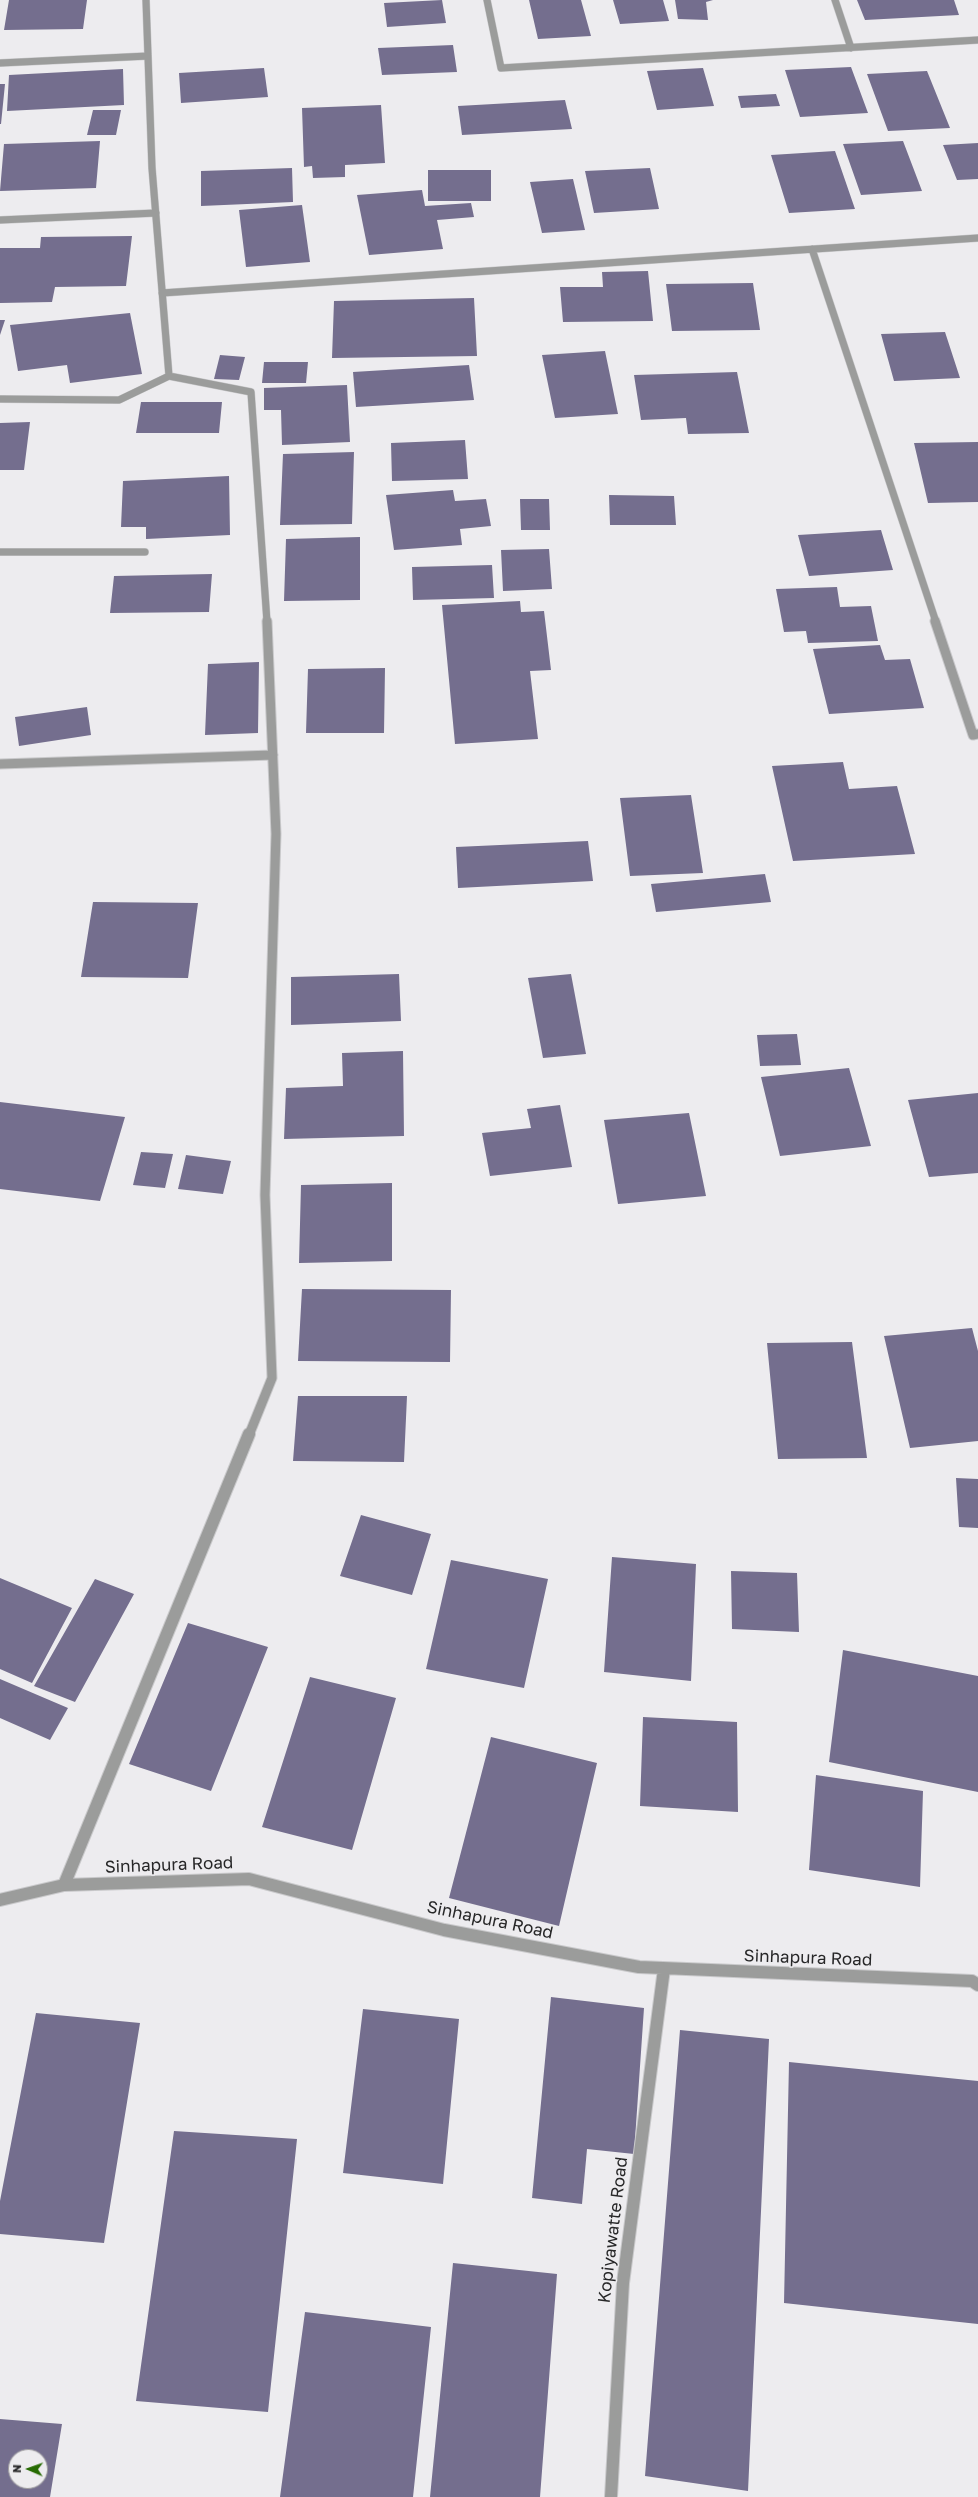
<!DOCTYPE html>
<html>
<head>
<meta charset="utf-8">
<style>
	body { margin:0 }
	#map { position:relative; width:978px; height:2497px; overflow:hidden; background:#edecef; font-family:"Golos Text",sans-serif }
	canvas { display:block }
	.north { position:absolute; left:8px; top:2449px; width:40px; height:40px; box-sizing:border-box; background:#edecef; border:1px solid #9e9d9f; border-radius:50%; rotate:272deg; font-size:11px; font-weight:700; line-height:16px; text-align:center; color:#272728 }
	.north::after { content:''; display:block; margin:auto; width:14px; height:18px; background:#276b03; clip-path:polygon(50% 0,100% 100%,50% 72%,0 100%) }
</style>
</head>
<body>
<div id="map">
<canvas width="978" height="2497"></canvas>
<div class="north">N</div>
</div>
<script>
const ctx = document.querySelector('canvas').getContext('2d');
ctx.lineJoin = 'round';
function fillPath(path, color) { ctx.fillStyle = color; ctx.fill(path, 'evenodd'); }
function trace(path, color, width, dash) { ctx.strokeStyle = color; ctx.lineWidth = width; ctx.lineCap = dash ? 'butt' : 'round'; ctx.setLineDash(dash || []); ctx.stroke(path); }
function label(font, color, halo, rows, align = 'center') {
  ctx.font = font + ' "Golos Text",sans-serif'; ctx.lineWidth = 3; ctx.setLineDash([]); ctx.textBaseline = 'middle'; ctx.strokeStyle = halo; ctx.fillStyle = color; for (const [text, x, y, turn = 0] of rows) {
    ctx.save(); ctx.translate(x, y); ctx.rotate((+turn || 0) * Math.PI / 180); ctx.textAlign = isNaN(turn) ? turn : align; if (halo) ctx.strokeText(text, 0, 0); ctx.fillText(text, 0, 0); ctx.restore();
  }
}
const building = new Path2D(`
	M9,0H87L83,29L4,30Z
	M442,0L446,23L387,27L384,3Z
	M529,0H581L591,36L538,39Z
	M613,0H663L669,21L620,24Z
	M675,0H713L706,2L708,20L678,19Z
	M857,0H954L959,15L865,20Z
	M453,45L457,72L382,75L378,48Z
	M851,67L868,113L800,117L785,70Z
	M264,68L268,97L181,103L179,73Z
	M703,68L714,106L657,110L647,71Z
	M123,69L124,105L7,111L9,75Z
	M927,71L950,128L888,131L867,74Z
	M0,84H5L1,124H0Z
	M776,94L780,106L741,108L738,96Z
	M565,100L572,129L462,135L458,106Z
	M381,105L385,163L345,165V177L313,178L312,166L304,167L302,108Z
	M93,110H121L116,135H87Z
	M100,141L96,188L0,191L4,144Z
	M903,141L922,191L861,195L843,144Z
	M978,143V179L957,180L943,145Z
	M835,151L855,209L789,213L771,155Z
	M292,168L293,202L201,206V171Z
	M650,168L659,209L594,213L585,171Z
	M428,170H491V201H428Z
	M573,179L585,230L542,233L530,182Z
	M422,190L425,206L471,203L474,217L437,220L443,249L369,255L357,195Z
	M302,205L310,262L246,267L239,210Z
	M132,236L126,286L55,287L52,302L0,303V248H40L41,237Z
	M648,271L653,321L563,322L560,287H603L602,272Z
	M753,283L760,330L672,331L666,284Z
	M474,298L477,356L332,358L334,301Z
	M130,313L142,374L70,383L67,365L18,371L10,325Z
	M0,320H5L0,335Z
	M945,332L960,378L894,381L881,334Z
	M605,351L618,414L555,418L542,355Z
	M220,355L245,357L239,380L214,379Z
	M264,362H308L306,383H262Z
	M469,365L474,400L356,407L353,372Z
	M737,372L749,433L688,434L686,418L641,420L634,375Z
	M347,385L350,442L282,445L281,410H264V388Z
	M141,402H222L219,433H136Z
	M30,422L24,470H0V423Z
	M465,440L468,479L392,481L391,443Z
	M978,442V502L928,503L914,443Z
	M354,452L352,524L280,525L283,454Z
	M229,476L230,535L146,539V527H121L123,481Z
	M453,490L455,501L486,499L491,526L460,529L462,545L394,550L386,495Z
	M609,495L674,496L676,525H610Z
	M520,499H549L550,530H521Z
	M881,530L893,570L809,576L798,535Z
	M360,537V600L284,601L286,539Z
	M549,549L552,589L503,591L501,550Z
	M492,565L494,598L413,600L412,567Z
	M212,574L209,612L110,613L114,576Z
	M837,587L840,607L871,606L878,641L808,643L806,631L784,632L776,589Z
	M520,601L521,612L544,611L551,670L530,671L538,739L455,744L442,605Z
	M880,645L885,660L910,659L924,708L829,714L813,649Z
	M259,662L258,733L205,735L208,664Z
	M385,668L384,733H306L308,669Z
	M87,707L91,735L19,746L15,717Z
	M843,762L849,789L897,786L915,854L793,861L772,766Z
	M691,795L703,873L630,876L620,798Z
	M588,841L593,881L458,888L456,847Z
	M765,874L771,902L656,912L651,884Z
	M93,902L198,903L188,978L81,977Z
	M399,974L401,1021L291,1025V977Z
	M571,974L586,1054L543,1058L528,978Z
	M797,1034L801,1065L760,1066L757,1035Z
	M403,1051L404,1136L284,1139L286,1088L343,1086L342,1053Z
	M849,1068L871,1146L780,1156L761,1077Z
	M978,1093V1173L929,1177L908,1100Z
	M0,1102L125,1117L100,1201L0,1189Z
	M560,1105L572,1167L490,1176L482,1133L531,1128L527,1109Z
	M689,1113L706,1196L618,1204L604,1120Z
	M141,1152L173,1154L165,1188L133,1185Z
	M186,1155L231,1161L223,1194L178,1189Z
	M392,1183V1261L299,1263L301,1185Z
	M302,1289L451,1290L450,1362L298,1361Z
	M972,1328L978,1351V1441L910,1448L884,1336Z
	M852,1342L867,1458L778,1459L767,1343Z
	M298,1396H407L404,1462L293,1461Z
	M956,1478L978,1479V1528L959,1527Z
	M361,1515L431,1534L412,1595L340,1576Z
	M612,1557L696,1564L691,1681L604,1672Z
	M451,1560L548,1579L524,1688L426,1669Z
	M731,1571L797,1573L799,1632L732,1629Z
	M0,1578L72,1608L32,1683L0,1669Z
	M95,1579L134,1594L75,1702L34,1686Z
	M188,1623L268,1647L211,1791L129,1764Z
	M843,1650L978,1676V1792L829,1762Z
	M310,1677L396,1698L352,1850L262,1827Z
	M0,1679L68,1708L50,1740L0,1718Z
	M643,1717L737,1722L738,1812L640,1806Z
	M491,1737L597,1763L559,1926L449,1898Z
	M816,1775L923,1791L920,1887L809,1870Z
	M551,1997L644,2008L634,2154L587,2149L582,2204L532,2198Z
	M363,2009L459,2019L443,2184L343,2173Z
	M36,2013L140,2023L104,2243L0,2234V2201Z
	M680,2030L769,2039L748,2491L645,2476Z
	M789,2062L978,2081V2324L784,2303Z
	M174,2131L297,2139L268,2412L136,2401Z
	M453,2263L557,2274L540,2497H430Z
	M305,2312L431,2327L413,2497H280Z
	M0,2419L62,2424L50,2497H0ZM16,2457H40V2481H16Z`);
const minorFar2 = new Path2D(`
	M146,0L152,168L169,376L251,392L267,622
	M487,0L501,68L978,40
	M835,0L851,48
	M0,63L148,56
	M0,220L156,213
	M812,249L936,622
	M162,293L978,238
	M0,399L119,400L169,376
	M0,552H145`);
const minorFar1 = new Path2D(`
	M935,621L973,735L978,734
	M0,764L273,755
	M249,1435L272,1378L265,1195L276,834L267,621`);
const minor = new Path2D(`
	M64,1885L249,1434
	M0,1900L64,1885L249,1879L444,1930L639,1967L972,1981L978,1985
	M611,2497L623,2283L664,1969`);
const nearStreetnames = [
	["Sinhapura Road",169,1865,-2],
	["Sinhapura Road",490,1920,12],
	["Sinhapura Road",808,1958,2],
	["Kopiyawatte Road",613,2230,-83]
];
fillPath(building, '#746e8e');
trace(minorFar2, '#c9c9cb', 8);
trace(minorFar1, '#c9c9cb', 11);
trace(minor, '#c9c9cb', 14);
trace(minorFar2, '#9b9c9b', 7);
trace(minorFar1, '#9b9c9b', 9);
trace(minor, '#9b9c9b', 12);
label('17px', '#272728', '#edecef', nearStreetnames);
</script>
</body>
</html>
